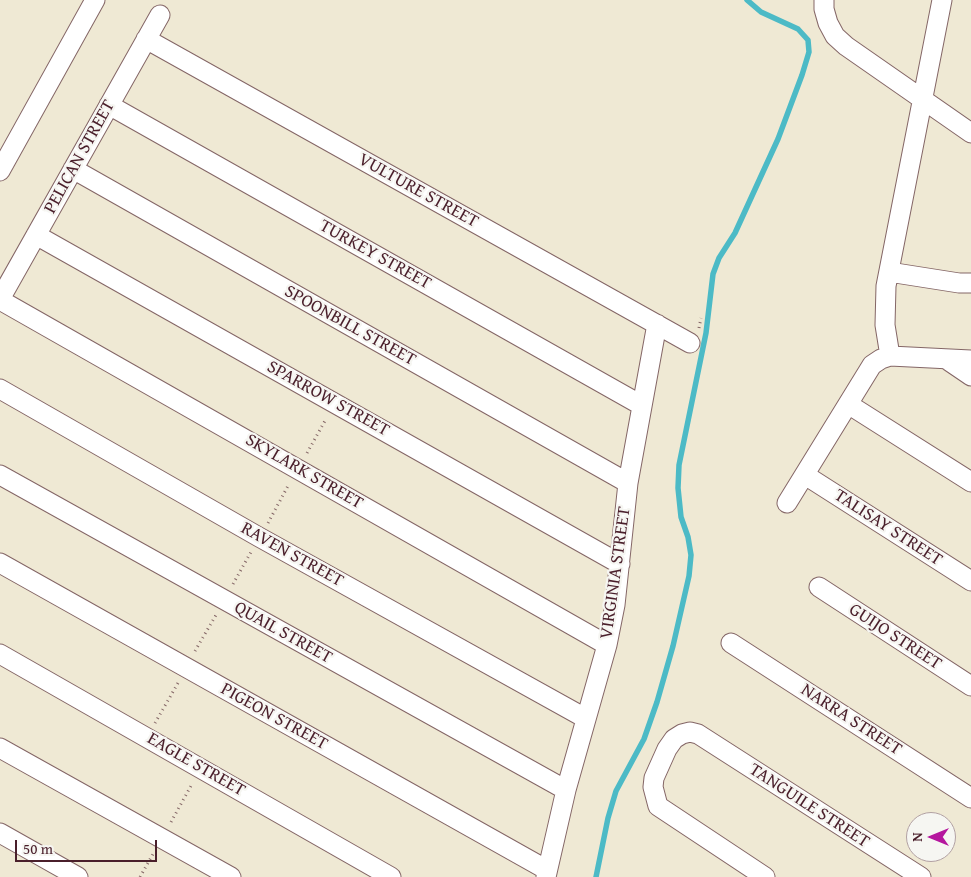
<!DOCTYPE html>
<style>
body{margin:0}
#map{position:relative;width:971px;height:877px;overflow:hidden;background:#efe9d4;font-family:"Gentium Book Plus",serif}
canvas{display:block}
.north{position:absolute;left:906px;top:812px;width:50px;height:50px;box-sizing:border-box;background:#f6f6f2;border:1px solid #b1a0a2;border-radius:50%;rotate:270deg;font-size:14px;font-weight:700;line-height:20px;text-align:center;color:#4a1f2b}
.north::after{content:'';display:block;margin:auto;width:18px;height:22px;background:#b5179e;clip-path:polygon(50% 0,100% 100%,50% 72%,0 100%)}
.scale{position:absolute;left:15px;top:840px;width:142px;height:22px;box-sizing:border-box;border:2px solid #4a1f2b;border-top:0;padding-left:6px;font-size:15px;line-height:18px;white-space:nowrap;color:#4a1f2b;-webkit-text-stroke:4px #f6f6f2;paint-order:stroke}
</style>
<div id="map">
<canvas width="971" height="877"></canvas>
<div class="north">N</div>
<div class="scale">50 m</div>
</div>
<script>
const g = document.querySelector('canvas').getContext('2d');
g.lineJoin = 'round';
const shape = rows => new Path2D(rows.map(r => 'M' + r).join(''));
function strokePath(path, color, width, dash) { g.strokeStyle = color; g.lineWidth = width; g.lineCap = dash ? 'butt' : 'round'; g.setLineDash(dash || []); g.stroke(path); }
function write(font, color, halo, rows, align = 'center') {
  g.font = font + ' "Gentium Book Plus",serif'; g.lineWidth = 4.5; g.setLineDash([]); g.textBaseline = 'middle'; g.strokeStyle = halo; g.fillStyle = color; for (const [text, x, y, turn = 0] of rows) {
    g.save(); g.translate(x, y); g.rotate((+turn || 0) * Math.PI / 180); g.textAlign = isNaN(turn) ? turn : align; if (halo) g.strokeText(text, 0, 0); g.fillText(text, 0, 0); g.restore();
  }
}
const stream = shape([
 [596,877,608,818,616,791,644,739,657,702,673,646,689,576,691,555,688,537,681,517,678,488,679,465,706,333,713,274,719,258,735,233,778,139,802,75,809,52,808,40,798,29,761,12,747,0]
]);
const path = shape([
 [699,328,701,318],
 [307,453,326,419],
 [268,523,289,484],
 [233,584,251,552],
 [195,651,216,615],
 [155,723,178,683],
 [171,822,192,784],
 [140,877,153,854]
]);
const street = shape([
 [824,0,824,9,828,23,835,36,846,46,971,133],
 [146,39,690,343],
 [109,105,641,405],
 [73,169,628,483],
 [0,171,95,0],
 [36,235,620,564],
 [889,272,959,283,971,283],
 [0,299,160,15],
 [0,300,607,645],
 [890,356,885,325,886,286,942,0],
 [946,359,971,376],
 [0,389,259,537,585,718],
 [848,404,971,482],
 [0,475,566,790],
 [805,475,971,581],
 [787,503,872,365,881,359,890,356,971,360],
 [0,563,547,870],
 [819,587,971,686],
 [731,643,971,798],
 [0,654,391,877],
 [0,748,231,877],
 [0,833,78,877],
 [546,877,566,790,607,645,615,605,628,483,657,324],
 [765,877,658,806,653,787,654,778,667,749,674,739,682,734,690,732,698,734,921,877]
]);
const streetNames = [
 ["PELICAN STREET",80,157,-61],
 ["VULTURE STREET",418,191,29],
 ["TURKEY STREET",375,255,29],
 ["SPOONBILL STREET",350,326,29],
 ["SPARROW STREET",328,399,29],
 ["SKYLARK STREET",304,472,30],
 ["TALISAY STREET",888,528,33],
 ["RAVEN STREET",292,555,29],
 ["VIRGINIA STREET",616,573,-82],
 ["QUAIL STREET",283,633,29],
 ["GUIJO STREET",895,637,33],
 ["PIGEON STREET",274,717,29],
 ["NARRA STREET",851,720,33],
 ["EAGLE STREET",196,765,30],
 ["TANGUILE STREET",809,806,33]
];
strokePath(stream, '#4cbac6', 5.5);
strokePath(street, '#846666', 21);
strokePath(path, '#846666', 3, [1, 4]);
strokePath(street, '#fff', 19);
write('18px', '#4a1f2b', '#f6f6f2', streetNames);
</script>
